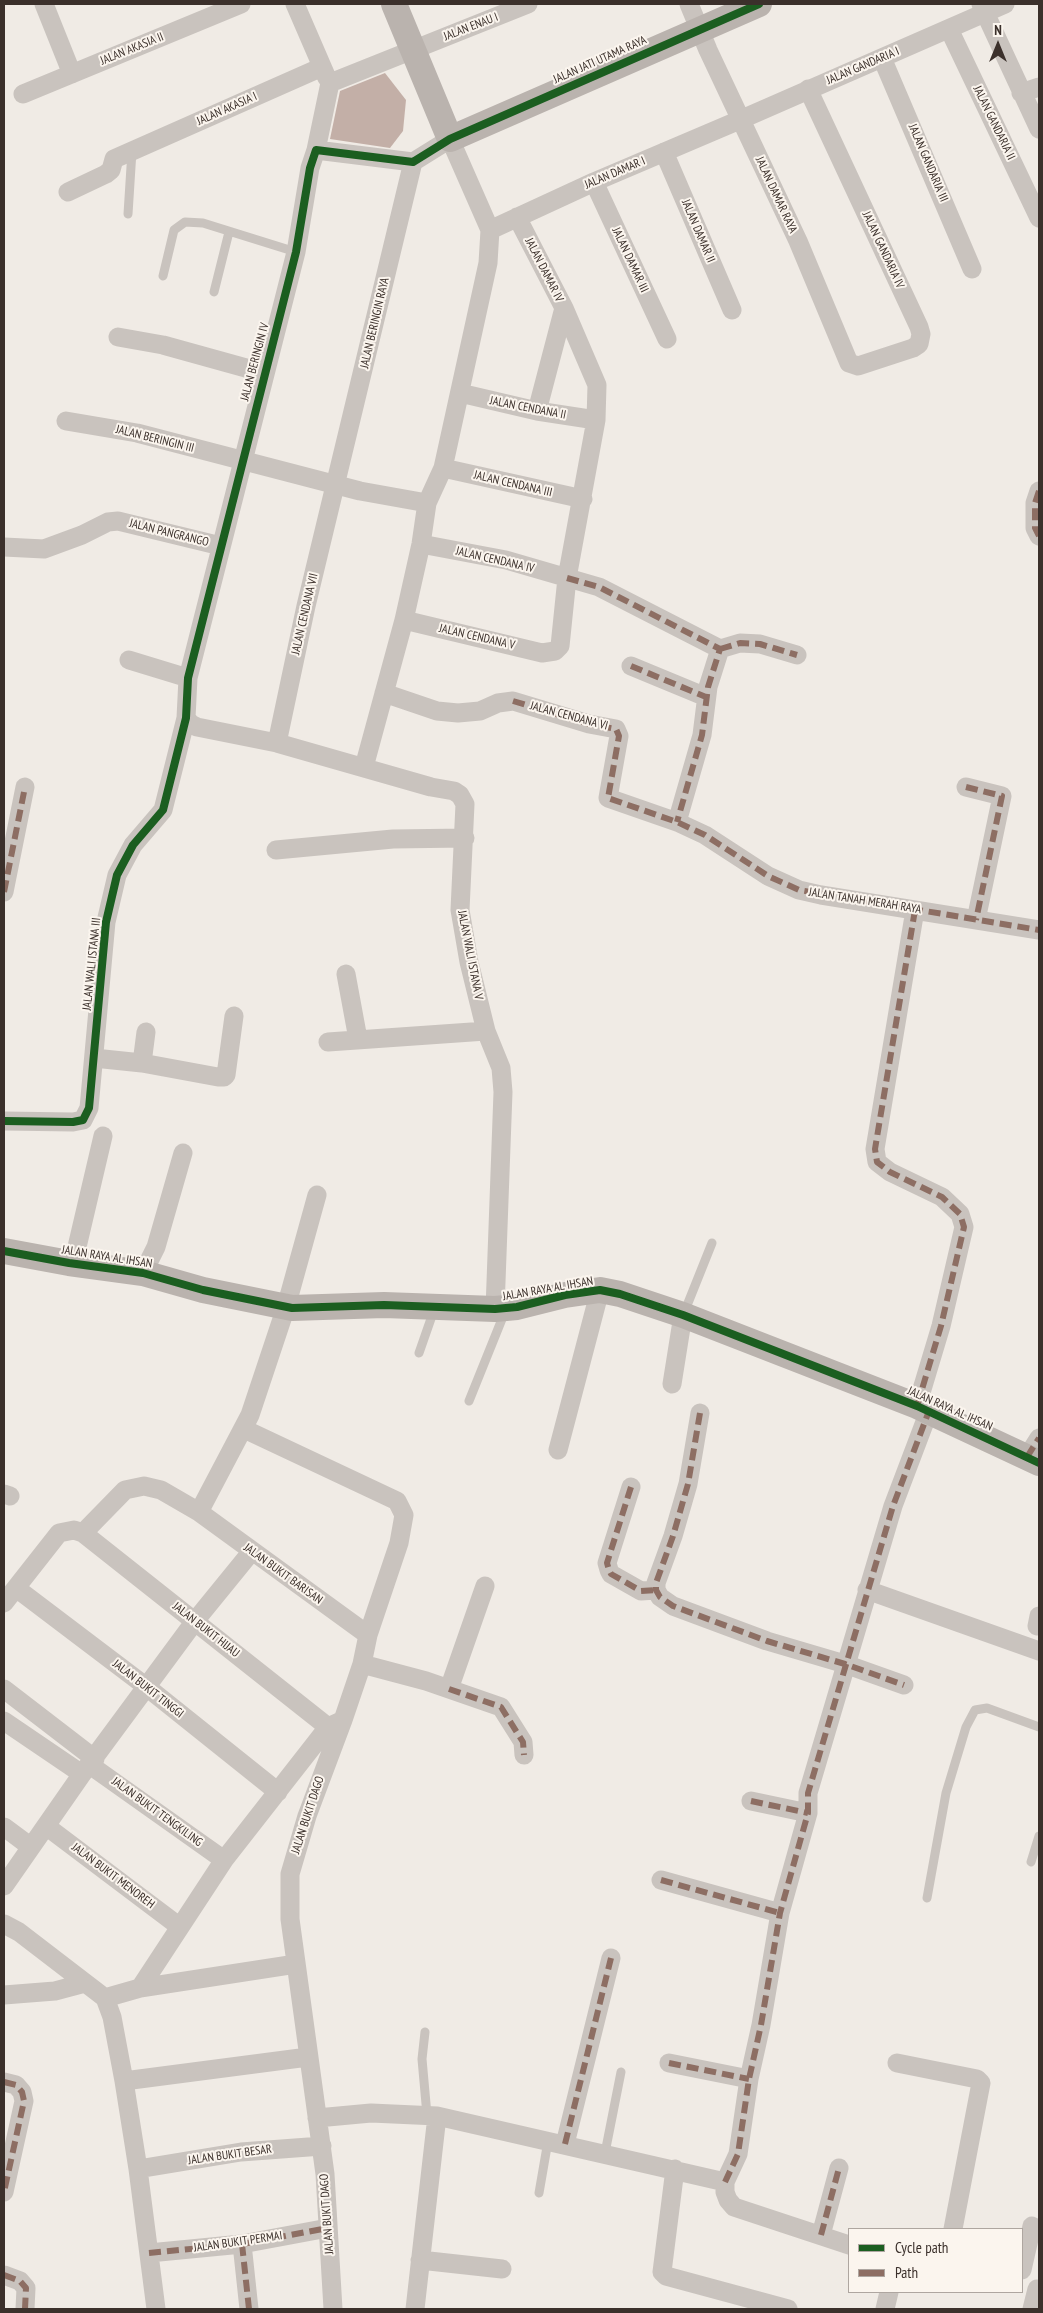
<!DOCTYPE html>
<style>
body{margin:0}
#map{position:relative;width:1043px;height:2313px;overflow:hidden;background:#f0ebe5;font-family:"PT Sans Narrow",sans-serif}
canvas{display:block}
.frame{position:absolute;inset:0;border:5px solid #3b302b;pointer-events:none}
.legend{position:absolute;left:848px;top:2228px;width:175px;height:65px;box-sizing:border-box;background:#fbf5ee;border:1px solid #aea6a0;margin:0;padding:6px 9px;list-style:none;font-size:15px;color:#3b302b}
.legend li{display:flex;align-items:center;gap:10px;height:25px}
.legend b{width:25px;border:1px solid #aea6a0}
.north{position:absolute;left:973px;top:20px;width:50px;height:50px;-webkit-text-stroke:4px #fbf5ee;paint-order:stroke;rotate:0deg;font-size:14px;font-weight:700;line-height:20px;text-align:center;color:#3b302b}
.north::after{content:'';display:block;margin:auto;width:18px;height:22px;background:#3b302b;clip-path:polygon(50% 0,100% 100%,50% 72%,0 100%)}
</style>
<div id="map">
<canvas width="1043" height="2313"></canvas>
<div class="frame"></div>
<ul class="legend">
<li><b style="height:6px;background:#1b5e20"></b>Cycle path</li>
<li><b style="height:6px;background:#8d6e63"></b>Path</li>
</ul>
<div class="north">N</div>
</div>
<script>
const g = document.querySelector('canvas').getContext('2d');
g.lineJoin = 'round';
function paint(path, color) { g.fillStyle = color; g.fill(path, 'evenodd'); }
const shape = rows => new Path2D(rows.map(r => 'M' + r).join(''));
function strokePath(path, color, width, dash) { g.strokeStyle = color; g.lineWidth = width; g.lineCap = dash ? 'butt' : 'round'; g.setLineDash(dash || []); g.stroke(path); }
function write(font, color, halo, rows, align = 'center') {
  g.font = font + ' "PT Sans Narrow",sans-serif'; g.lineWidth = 4; g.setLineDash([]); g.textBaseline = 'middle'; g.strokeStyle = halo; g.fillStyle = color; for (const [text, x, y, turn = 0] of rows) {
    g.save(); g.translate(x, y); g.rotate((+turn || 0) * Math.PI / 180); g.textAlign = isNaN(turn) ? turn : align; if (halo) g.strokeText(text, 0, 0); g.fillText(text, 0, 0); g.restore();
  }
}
const building = shape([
 [385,73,406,100,403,131,390,148,330,139,340,91]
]);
const lane = shape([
 [128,214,132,151],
 [163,276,174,230,185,222,203,223,296,252],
 [214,292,229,232],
 [684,1313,712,1243],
 [419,1353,434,1310],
 [469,1401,502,1319],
 [1031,1862,1039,1836],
 [927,1898,946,1793,966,1727,975,1710,987,1708,1039,1727],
 [425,2032,422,2059,427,2115],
 [605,2153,621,2072],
 [539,2193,548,2141]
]);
const street = shape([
 [44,4,72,74],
 [295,4,327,78],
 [689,4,708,50,798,241,849,363,858,366,913,348,919,344,921,334,919,327,808,89],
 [981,4,1039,129],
 [949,29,1039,218],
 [882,58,972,269],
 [330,83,528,4],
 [1021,93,1039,87],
 [23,94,241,4],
 [316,150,330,83],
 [664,152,732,310],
 [594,182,667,339],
 [68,192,106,174,111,170,114,159,322,67],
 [517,217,564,308,537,411],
 [490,230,594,182,742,119,1005,4],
 [118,337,163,345,264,373],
 [460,393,537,411,596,420],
 [66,421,137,433,360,491,427,503],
 [443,468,583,499],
 [1039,491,1035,503,1035,528,1039,536],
 [421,544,506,560,599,587,720,649,708,687,702,735,677,822],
 [4,547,44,549,82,535,108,522,118,521,221,546],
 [404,620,542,653,555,651,560,646,567,578,596,420,597,385,564,308],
 [720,649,740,643,760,644,797,655],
 [129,660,188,678],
 [631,666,706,697],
 [384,693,437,711,458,713,480,711,498,703,513,701,589,724,616,729,619,736,608,798,677,822,705,835,768,876,799,890,821,895,1039,930],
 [186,718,191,724,197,727,277,743,431,787,454,791,460,795,465,804,460,910,469,962,486,1031,501,1068,503,1092,495,1309],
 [277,743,306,606,413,162],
 [966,787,1002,796,976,920],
 [276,850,393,839,465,838],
 [4,892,25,787],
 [915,910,875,1149,877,1162,890,1172,942,1197,960,1214,964,1227,941,1326,917,1406],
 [346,974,358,1039],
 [328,1042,486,1031],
 [94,1058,142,1063,218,1077,224,1077,226,1075,234,1016],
 [142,1063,146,1032],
 [4,1121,73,1122,83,1120,89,1108,106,922,117,875,133,845,163,810,186,718,188,678,296,252,310,168,316,150,413,162,450,139,490,230,488,263,443,468,427,503,421,544,404,620,364,767],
 [73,1264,103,1136],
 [143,1273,156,1247,183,1153],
 [672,1384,683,1315],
 [700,1413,688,1484,673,1536,656,1583,656,1590,660,1597,673,1606,767,1641,845,1664,904,1685],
 [244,1429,397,1501,404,1515,399,1543,368,1635,362,1664,343,1720,307,1816,290,1874,290,1919,325,2174,333,2309],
 [558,1450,600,1290],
 [1027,1457,1039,1438],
 [631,1487,607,1563,609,1570,611,1574,641,1591,656,1590],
 [4,1494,10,1496],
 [199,1512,250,1415,286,1307,317,1195],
 [83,1533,328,1727],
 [16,1588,148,1688,278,1792],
 [867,1590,1039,1651],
 [4,1603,59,1533,74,1530,83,1533,125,1490,144,1486,161,1490,199,1512,368,1635],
 [1037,1626,1039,1616],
 [362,1664,426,1681,501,1707,523,1742,524,1755],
 [4,1689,95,1759],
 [449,1689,485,1586],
 [4,1721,82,1774],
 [90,1765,224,1860],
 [751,1801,808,1813],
 [46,1826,180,1927],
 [4,1827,31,1847],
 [661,1880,780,1913],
 [4,1886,82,1774,195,1621,252,1551],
 [4,1924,19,1932,105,1998],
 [140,1988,224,1860,328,1727,343,1720],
 [4,1995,55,1991,85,1983],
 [105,1998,112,2017,124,2081,138,2169,156,2309],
 [105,1998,140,1988,296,1964],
 [669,2063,749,2079],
 [897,2063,977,2079,981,2083,953,2229],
 [124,2081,308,2057],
 [4,2082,16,2085,22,2092,24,2101,4,2192],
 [317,2118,371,2113,437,2116,725,2182],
 [565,2144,611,1958],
 [138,2169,241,2152,322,2146],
 [675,2169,662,2272,666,2276,788,2309],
 [821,2235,839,2168],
 [242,2244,249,2309],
 [849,2245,734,2207,728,2200,725,2192,725,2182,738,2154,749,2079,761,2025,780,1913,808,1813,808,1793,893,1506,929,1411],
 [149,2253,242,2244,328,2228],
 [420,2260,502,2269],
 [1022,2270,1032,2226],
 [4,2275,20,2281,26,2288,25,2309],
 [415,2309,437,2116],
 [885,2309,889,2292],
 [1032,2309,1037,2289]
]);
const secondary = shape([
 [394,4,450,139,759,4],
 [4,1251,69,1263,143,1273,203,1290,292,1308,384,1305,495,1309,517,1307,565,1295,600,1290,620,1294,683,1315,917,1406,1039,1463]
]);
const quiet = shape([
 [1039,491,1035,503,1035,528,1039,536],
 [567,578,599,587,720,649,708,687,702,735,677,822],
 [720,649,740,643,760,644,797,655],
 [631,666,706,697],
 [513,701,589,724,616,729,619,736,608,798,677,822,705,835,768,876,799,890,1039,930],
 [966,787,1002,796,976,920],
 [4,892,25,787],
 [915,910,875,1149,877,1162,890,1172,942,1197,960,1214,964,1227,941,1326,917,1406],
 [700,1413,688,1484,673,1536,656,1583,656,1590,660,1597,673,1606,767,1641,845,1664,904,1685],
 [1027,1457,1039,1438],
 [631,1487,607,1563,609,1570,611,1574,641,1591,656,1590],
 [449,1689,501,1707,523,1742,524,1755],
 [751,1801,808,1813],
 [661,1880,780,1913],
 [669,2063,749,2079],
 [4,2082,16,2085,22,2092,24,2101,4,2192],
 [565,2144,611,1958],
 [725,2182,738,2154,749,2079,761,2025,780,1913,808,1813,808,1793,893,1506,929,1411],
 [821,2235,839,2168],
 [242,2244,249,2309],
 [149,2253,242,2244,328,2228],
 [4,2275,20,2281,26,2288,25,2309]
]);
const cycleway = shape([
 [4,1121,73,1122,83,1120,89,1108,106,922,117,875,133,845,163,810,186,718,188,678,296,252,310,168,316,150,413,162,450,139,759,4],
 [4,1251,69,1263,143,1273,203,1290,292,1308,384,1305,495,1309,517,1307,565,1295,600,1290,620,1294,683,1315,917,1406,1039,1463]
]);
const streetNames = [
 ["JALAN ENAU I",471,27,-21],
 ["JALAN AKASIA II",132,49,-22],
 ["JALAN JATI UTAMA RAYA",600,60,-24],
 ["JALAN GANDARIA I",863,66,-23],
 ["JALAN AKASIA I",227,109,-24],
 ["JALAN GANDARIA II",994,123,64],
 ["JALAN GANDARIA III",928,163,67],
 ["JALAN DAMAR I",615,173,-23],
 ["JALAN DAMAR RAYA",776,195,65],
 ["JALAN DAMAR II",698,231,67],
 ["JALAN GANDARIA IV",883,250,65],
 ["JALAN DAMAR III",630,260,65],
 ["JALAN DAMAR IV",544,270,63],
 ["JALAN BERINGIN RAYA",375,323,-77],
 ["JALAN BERINGIN IV",255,362,-75],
 ["JALAN CENDANA II",528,408,11],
 ["JALAN BERINGIN III",155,439,14],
 ["JALAN CENDANA III",513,484,13],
 ["JALAN PANGRANGO",169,533,14],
 ["JALAN CENDANA IV",495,560,13],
 ["JALAN CENDANA VII",305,614,-77],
 ["JALAN CENDANA V",477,637,13],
 ["JALAN CENDANA VI",569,716,15],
 ["JALAN TANAH MERAH RAYA",865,901,9],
 ["JALAN WALI ISTANA V",470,955,79],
 ["JALAN WALI ISTANA III",92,964,-84],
 ["JALAN RAYA AL IHSAN",107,1257,9],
 ["JALAN RAYA AL IHSAN",548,1289,-10],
 ["JALAN RAYA AL IHSAN",950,1409,24],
 ["JALAN BUKIT BARISAN",283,1574,36],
 ["JALAN BUKIT HIJAU",206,1630,38],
 ["JALAN BUKIT TINGGI",148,1689,38],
 ["JALAN BUKIT TENGKILING",157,1812,36],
 ["JALAN BUKIT DAGO",308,1815,-72],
 ["JALAN BUKIT MENOREH",113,1876,37],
 ["JALAN BUKIT BESAR",230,2155,-8],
 ["JALAN BUKIT DAGO",327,2214,-94],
 ["JALAN BUKIT PERMAI",238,2242,-8]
];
paint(building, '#c3afa7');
strokePath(lane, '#c9c3be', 9);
strokePath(street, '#c9c3be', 19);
strokePath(secondary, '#bab3ae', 26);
strokePath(quiet, '#8d6e63', 6, [12, 6]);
strokePath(cycleway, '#1b5e20', 8);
write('12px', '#3b302b', '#fbf5ee', streetNames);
</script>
